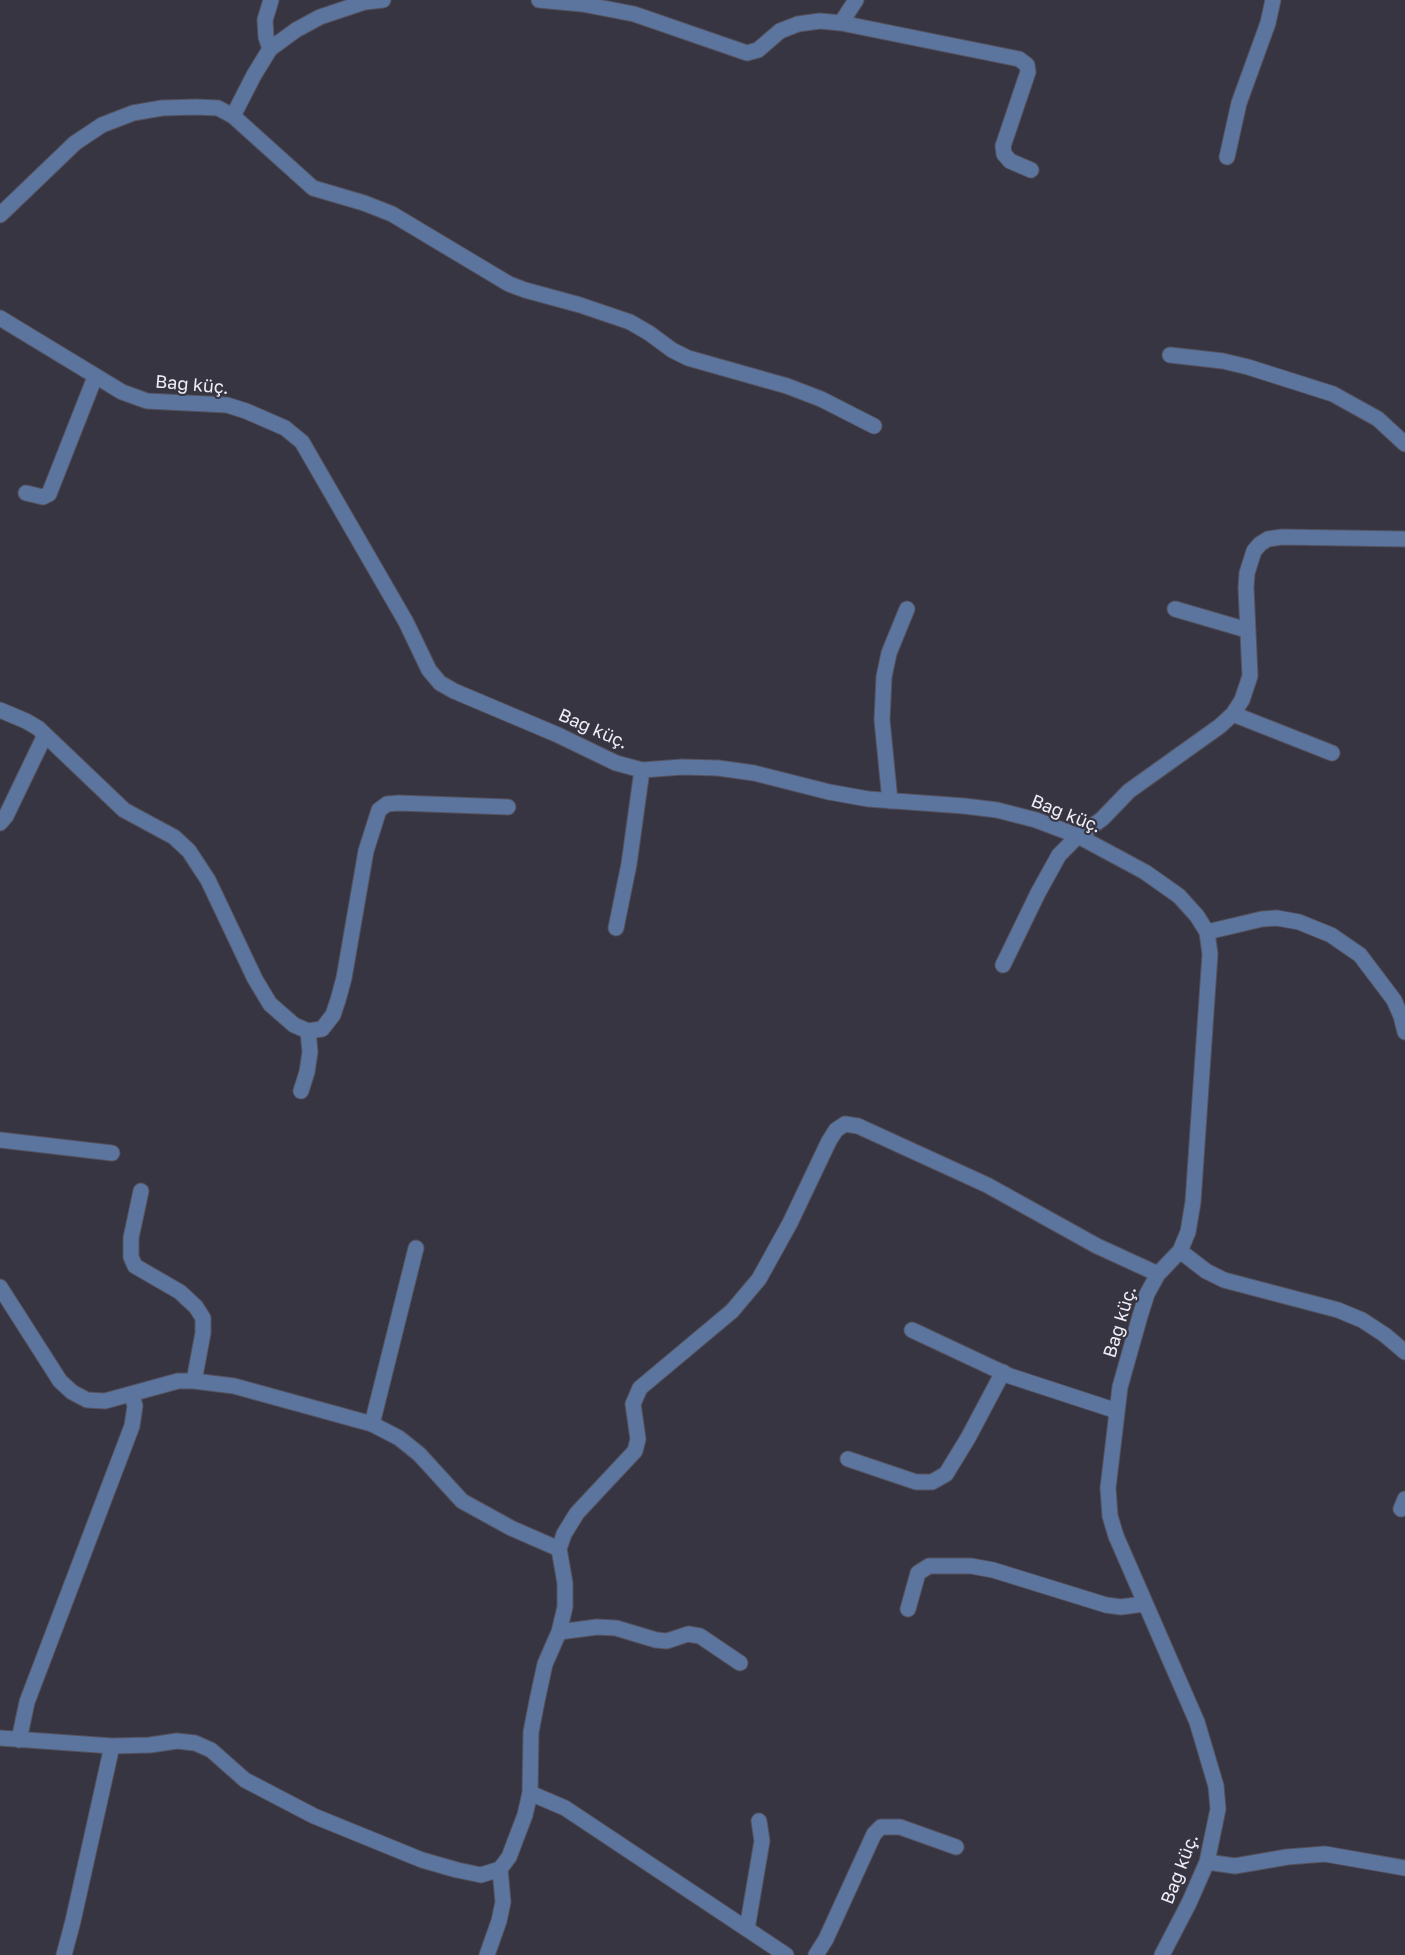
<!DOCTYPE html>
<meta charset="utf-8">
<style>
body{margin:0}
canvas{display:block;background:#383542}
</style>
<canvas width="1405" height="1955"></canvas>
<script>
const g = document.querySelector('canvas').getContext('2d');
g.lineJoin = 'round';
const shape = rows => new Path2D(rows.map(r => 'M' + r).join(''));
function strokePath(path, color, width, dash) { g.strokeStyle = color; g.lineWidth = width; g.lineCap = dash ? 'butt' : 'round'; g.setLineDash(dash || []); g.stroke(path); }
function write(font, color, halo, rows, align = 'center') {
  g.font = font + ' "Golos Text",sans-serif'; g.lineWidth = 4.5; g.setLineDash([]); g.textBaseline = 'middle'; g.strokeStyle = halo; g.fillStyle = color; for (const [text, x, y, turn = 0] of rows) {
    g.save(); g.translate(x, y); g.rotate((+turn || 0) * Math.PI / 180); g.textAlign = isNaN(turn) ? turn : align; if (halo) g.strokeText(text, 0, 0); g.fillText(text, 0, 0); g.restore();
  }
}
const minor = shape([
 [539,0,582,4,634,14,747,53,758,50,780,31,798,24,820,21,841,23,1019,59,1027,65,1028,72,1003,146,1004,154,1010,161,1031,170],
 [841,23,856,0],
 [270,49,266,37,265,20,271,0],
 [233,116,254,75,270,49,296,30,320,17,365,2,383,0],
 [1227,157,1239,103,1268,23,1273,0],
 [0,215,75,143,102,125,133,113,162,108,196,107,218,108,233,116,313,188,364,203,392,214,509,284,525,290,580,305,630,322,649,333,672,350,688,358,787,386,821,399,874,426],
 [0,318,122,392,147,401,227,405,246,411,285,428,302,442,406,622,429,670,440,683,454,691,558,735,616,763,642,770,682,767,718,768,754,773,829,792,868,799,964,806,997,810,1036,820,1078,836,1145,872,1179,896,1197,916,1207,932,1210,954,1193,1202,1188,1232,1180,1251,1158,1274,1147,1294,1140,1316,1120,1387,1108,1488,1110,1516,1116,1536,1197,1722,1216,1786,1218,1809,1207,1862,1189,1903,1162,1955],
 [1170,355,1223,361,1248,367,1333,394,1378,419,1405,444],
 [26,493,43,497,49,494,95,377],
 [1175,609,1247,630],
 [0,710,26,721,38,728,124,810,174,837,189,851,208,880,255,979,270,1004,294,1025,308,1031,322,1029,333,1015,338,1000,344,978,366,851,379,810,387,804,399,803,508,807],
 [1233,714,1332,753],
 [890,801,882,720,884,677,889,653,907,609],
 [0,823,6,816,45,735],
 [616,928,629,864,642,770],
 [1207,932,1262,919,1277,918,1299,922,1331,935,1360,955,1394,1000,1401,1016,1405,1032],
 [1003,965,1038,893,1059,855,1078,836,1102,819,1129,791,1220,726,1233,714,1242,700,1250,676,1246,588,1247,573,1254,551,1260,544,1268,539,1282,537,1405,539],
 [301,1091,307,1072,310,1052,308,1031],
 [0,1140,112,1153],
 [141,1191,131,1238,131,1257,135,1266,180,1292,196,1307,203,1318,203,1333,194,1381],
 [1180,1251,1206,1271,1224,1280,1338,1310,1362,1320,1385,1335,1405,1352],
 [0,1287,60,1381,72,1392,87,1400,105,1401,178,1381,194,1381,234,1386,372,1424,399,1438,419,1454,462,1501,511,1528,559,1549],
 [912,1330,1010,1376,1117,1411],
 [372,1424,416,1248],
 [848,1459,916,1482,932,1482,946,1474,968,1438,1003,1372],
 [1401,1509,1405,1499],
 [908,1609,918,1573,929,1566,971,1566,993,1570,1106,1605,1121,1607,1144,1604],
 [559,1632,597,1627,616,1628,656,1640,667,1641,688,1634,700,1636,740,1663],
 [0,1738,112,1746,150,1745,177,1741,195,1743,211,1750,245,1780,314,1816,422,1860,457,1870,481,1875,500,1869,509,1857,525,1815,530,1793,531,1732,537,1701,545,1664,559,1632,565,1607,565,1583,559,1549,564,1534,577,1513,635,1451,638,1439,633,1404,640,1388,732,1311,759,1279,790,1223,829,1141,836,1130,845,1124,858,1126,987,1185,1097,1246,1158,1274],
 [19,1740,27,1702,132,1426,135,1406,132,1395],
 [530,1793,565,1808,786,1955],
 [1207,1862,1235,1866,1287,1857,1325,1854,1405,1868],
 [747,1929,762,1841,759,1821],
 [64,1955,73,1921,112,1746],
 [487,1955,499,1921,503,1902,500,1869],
 [816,1955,826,1939,874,1834,881,1827,900,1827,956,1847]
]);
const streetNames = [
 ["Bağ küç.",192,385,5],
 ["Bağ küç.",593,729,24],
 ["Bağ küç.",1066,814,22],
 ["Bağ küç.",1120,1322,-73],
 ["Bağ küç.",1180,1869,-69]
];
strokePath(minor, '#55525f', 17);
strokePath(minor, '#5b759f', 15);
write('18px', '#efedf6', '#383542', streetNames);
</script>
